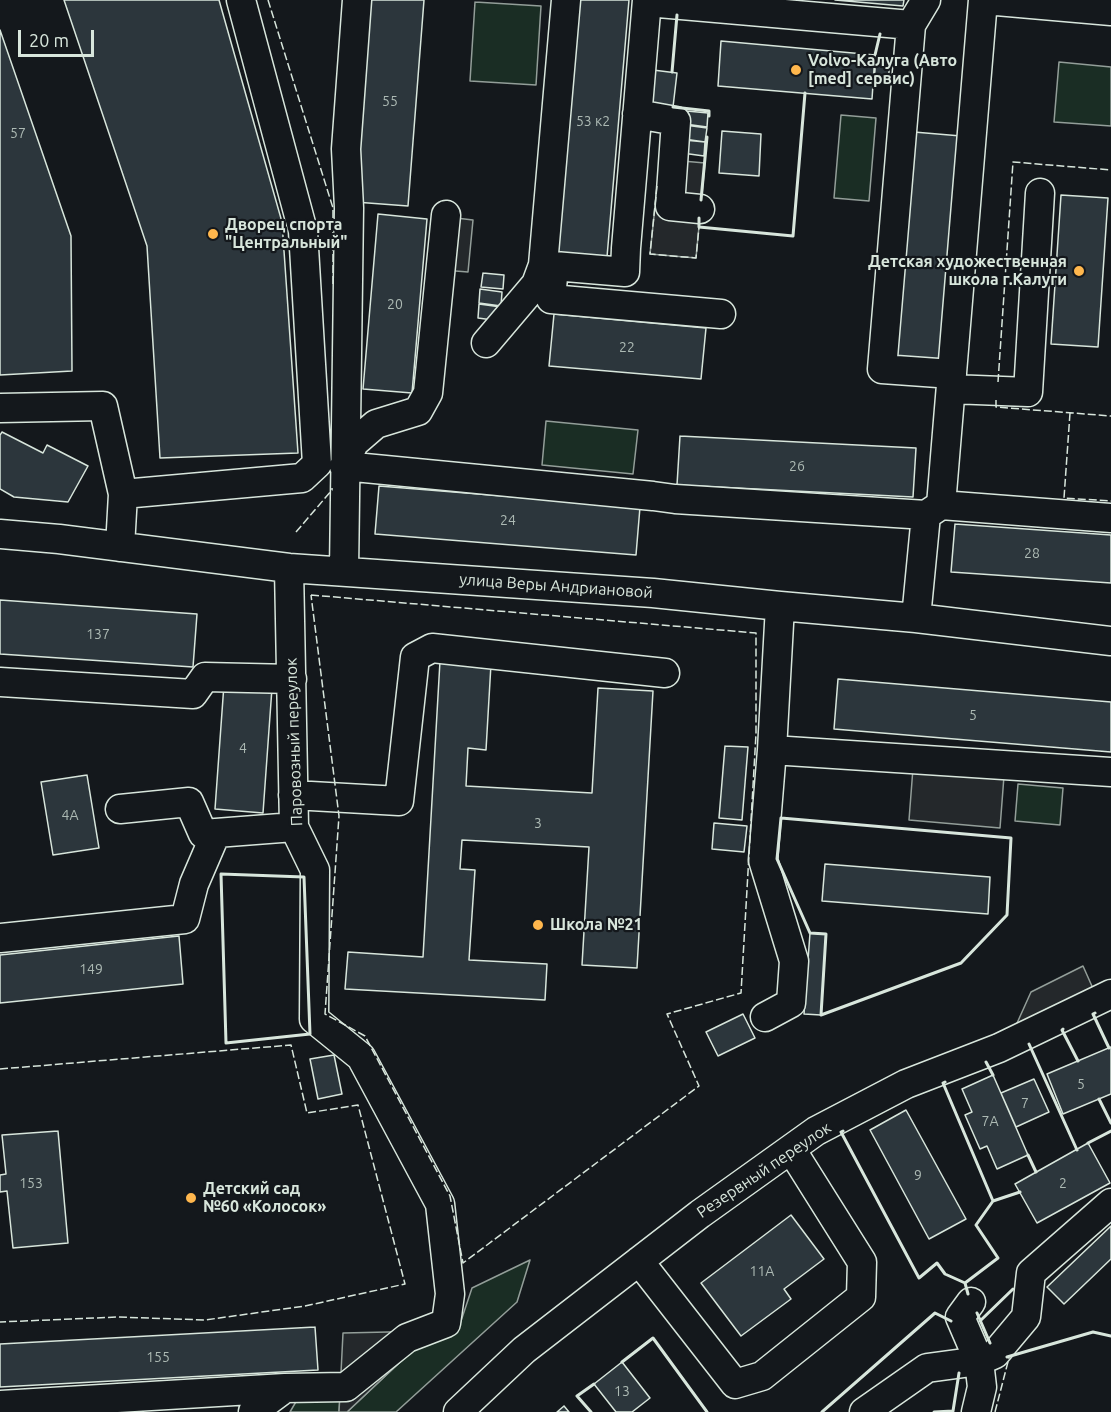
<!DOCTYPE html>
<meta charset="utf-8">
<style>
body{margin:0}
#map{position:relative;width:1111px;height:1412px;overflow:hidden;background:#14181c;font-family:Ubuntu,sans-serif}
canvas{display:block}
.scale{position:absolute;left:18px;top:30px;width:76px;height:27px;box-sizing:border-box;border:3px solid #d8e6dc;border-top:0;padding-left:8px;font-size:18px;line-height:21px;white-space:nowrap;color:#d8e6dc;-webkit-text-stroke:4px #14181c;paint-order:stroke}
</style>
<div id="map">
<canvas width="1111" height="1412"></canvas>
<div class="scale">20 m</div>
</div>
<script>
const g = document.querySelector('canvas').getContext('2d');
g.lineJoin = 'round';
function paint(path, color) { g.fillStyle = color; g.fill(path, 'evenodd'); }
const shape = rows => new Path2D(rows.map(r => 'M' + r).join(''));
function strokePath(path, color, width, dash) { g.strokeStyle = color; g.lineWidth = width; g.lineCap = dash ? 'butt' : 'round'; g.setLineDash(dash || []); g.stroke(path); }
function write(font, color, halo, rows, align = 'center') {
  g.font = font + ' Ubuntu,sans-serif'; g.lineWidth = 4.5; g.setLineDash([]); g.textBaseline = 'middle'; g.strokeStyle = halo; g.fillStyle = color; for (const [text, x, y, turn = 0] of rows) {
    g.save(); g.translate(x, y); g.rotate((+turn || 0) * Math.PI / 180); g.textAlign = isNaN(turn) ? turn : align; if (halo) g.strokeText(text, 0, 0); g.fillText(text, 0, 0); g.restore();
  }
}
const green = shape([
 [475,2,541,6,536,85,470,81,475,2],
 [1059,62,1111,67,1111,126,1054,122,1059,62],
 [841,115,876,118,869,201,834,198,841,115],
 [546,421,638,430,633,474,542,465,546,421],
 [1018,784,1063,788,1060,825,1015,821,1018,784],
 [530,1260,517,1302,396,1412,347,1412,433,1331,459,1327,472,1288,530,1260],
 [340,1399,339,1412,290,1412,297,1400,340,1399]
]);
const parking = shape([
 [660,159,705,163,696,258,650,254,660,159],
 [448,217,473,220,468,272,443,270,448,217],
 [913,768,1004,776,1000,828,909,820,913,768],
 [1083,966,1095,993,1013,1032,1031,992,1083,966],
 [433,1331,347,1412,339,1412,343,1333,433,1331]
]);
const building = shape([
 [64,0,219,0,282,222,298,453,160,458,147,246,64,0],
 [371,0,424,0,408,206,355,202,371,0],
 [578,0,629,0,607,257,557,253,578,0],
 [835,0,904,0,903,6,835,0],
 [0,30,71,236,72,371,0,375,0,30],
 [721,41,875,55,872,99,718,86,721,41],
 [876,59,890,61,888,82,874,81,876,59],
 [653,70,677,73,673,107,649,104,653,70],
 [687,111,708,113,707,127,685,124,687,111],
 [685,125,707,128,705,142,684,139,685,125],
 [722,131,761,134,759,176,719,173,722,131],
 [914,132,961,136,940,364,893,360,914,132],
 [684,140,705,142,704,156,682,153,684,140],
 [1061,195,1108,198,1098,347,1051,344,1061,195],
 [378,214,427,219,412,393,363,389,378,214],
 [483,273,504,275,503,289,481,287,483,273],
 [480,289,502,292,501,306,479,303,480,289],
 [479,304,501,307,500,321,478,318,479,304],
 [554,314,706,328,701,379,549,366,554,314],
 [2,432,43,453,47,445,88,466,68,502,14,497,0,489,0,435,2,432],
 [680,436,916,448,913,497,677,485,680,436],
 [379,486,640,507,636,555,375,534,379,486],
 [955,524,1111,535,1111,583,951,572,955,524],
 [0,600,197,614,193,667,0,654,0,600],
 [440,661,491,664,486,750,468,748,466,786,592,793,598,688,653,691,637,968,582,965,589,847,462,840,460,869,475,870,469,960,547,964,545,1000,345,989,348,952,423,957,440,661],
 [838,679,1111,702,1111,752,834,729,838,679],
 [224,684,272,688,263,813,215,809,224,684],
 [725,746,748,747,742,820,719,818,725,746],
 [87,775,99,848,53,855,41,782,87,775],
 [714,823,747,826,744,852,712,849,714,823],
 [825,864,990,877,988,914,822,901,825,864],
 [810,933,826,934,821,1015,804,1014,810,933],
 [179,936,183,984,0,1003,0,955,179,936],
 [743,1014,755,1038,718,1056,706,1032,743,1014],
 [1111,1047,1111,1094,1063,1114,1047,1074,1111,1047],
 [334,1055,342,1094,318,1099,310,1059,334,1055],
 [993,1075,1028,1155,997,1169,987,1146,980,1149,965,1115,972,1112,962,1089,993,1075],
 [1034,1079,1049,1112,1016,1127,1001,1093,1034,1079],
 [906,1110,966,1219,929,1239,870,1130,906,1110],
 [58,1131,68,1243,13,1248,7,1191,0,1192,0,1175,6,1174,2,1135,58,1131],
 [1088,1143,1110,1183,1037,1223,1015,1184,1088,1143],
 [791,1215,824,1259,784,1289,791,1299,741,1336,701,1283,791,1215],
 [1111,1226,1111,1259,1064,1304,1047,1287,1111,1226],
 [315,1327,318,1370,0,1387,0,1344,315,1327],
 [622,1362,650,1398,632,1412,616,1412,594,1384,622,1362],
 [564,1406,569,1412,557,1412,564,1406]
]);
const minor = shape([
 [647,0,626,248,625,272,554,266,551,299,721,314],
 [985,0,1111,11],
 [647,2,911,25,926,0],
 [911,25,882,369,952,374],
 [637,114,676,121,670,206,700,209],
 [446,215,428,393,418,411,376,424,354,443,344,466,653,496,675,499,926,515],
 [554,266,543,265,566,0],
 [486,343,536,284,543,265],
 [951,389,1028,392,1040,193],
 [0,408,103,406,123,494,120,547],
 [123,494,302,478,317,464,303,231,241,0],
 [941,505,1111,518],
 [0,534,59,539,289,568,653,593,780,606,916,618,1111,641],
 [344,571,349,208,346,149,357,0],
 [780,606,772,750,1111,772],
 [916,618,926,515,941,505,983,0],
 [0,682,193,694,205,677,292,679],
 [293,795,399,801,415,657,432,648,665,673],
 [120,809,189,802,203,834,294,827],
 [0,938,185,919,194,884,216,833],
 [765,1017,791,1003,794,961,763,860,772,750],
 [639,1261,735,1384,762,1376,861,1297,862,1262,791,1149],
 [285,1388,346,1387,407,1338,446,1323,450,1294,440,1204,361,1057,314,1019,315,870,294,827,289,568],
 [0,1405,285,1388,253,1412],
 [458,1412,524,1350,700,1214,816,1131,906,1084,999,1048,1111,994],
 [864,1412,927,1368,979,1361,960,1317,971,1302],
 [976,1412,982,1387,979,1361,995,1354,1026,1317,1031,1273,1111,1203]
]);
const fence = shape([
 [268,0,333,208,333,284],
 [657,186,650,254,696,258,699,227],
 [998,382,1013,162,1111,170],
 [996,400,996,407,1111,416],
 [1070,413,1064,498,1111,501],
 [296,532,332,490,332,488],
 [311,595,756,633,756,734,741,993,667,1014,699,1086,463,1263,450,1196,365,1036,325,1014,339,816,311,595],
 [0,1069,291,1045,307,1113,358,1105,405,1284,305,1306,205,1320,118,1317,0,1322],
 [953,1412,953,1411],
 [995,1412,1009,1358]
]);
const wall = shape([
 [875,55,880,34],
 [672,72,677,15],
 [673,107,709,111,709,116],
 [701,200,707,137],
 [699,218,699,227,793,236,805,93],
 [781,818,1011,838,1007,915,961,963,821,1015,826,934,810,933,777,859,781,818],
 [221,874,304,877,310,1034,226,1043,221,874],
 [1095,1013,1093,1014,1109,1048],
 [1063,1029,1062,1030,1078,1061],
 [1029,1044,1077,1150],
 [986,1062,993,1075],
 [945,1082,943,1083,993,1201],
 [1099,1099,1111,1123],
 [843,1131,841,1132,919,1278,937,1263,945,1274,965,1283],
 [1088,1143,1111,1131],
 [1028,1155,1036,1172],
 [968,1294,965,1283,998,1258,976,1225,993,1201,1020,1192],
 [977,1313,990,1343],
 [980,1321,1013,1289],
 [1007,1357,1093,1332,1111,1336],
 [622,1362,653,1338,707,1412],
 [591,1412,577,1396,594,1384],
 [822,1412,935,1313,951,1321],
 [934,1412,953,1411,959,1373]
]);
const markers = [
 [796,70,6,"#ffb74d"],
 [213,234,6,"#ffb74d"],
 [1079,271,6,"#ffb74d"],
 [538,925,6,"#ffb74d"],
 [191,1198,6,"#ffb74d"]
];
const numberNames = [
 ["55",390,101],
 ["53 к2",593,121],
 ["57",18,133],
 ["20",395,304],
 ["22",627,347],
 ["26",797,466],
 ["24",508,520],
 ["28",1032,553],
 ["137",98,634],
 ["5",973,715],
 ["4",243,748],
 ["4А",70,815],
 ["3",538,823],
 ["149",91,969],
 ["5",1081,1084],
 ["7",1025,1103],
 ["7А",990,1121],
 ["9",918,1175],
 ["153",31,1183],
 ["2",1063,1183],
 ["11А",762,1271],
 ["155",158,1357],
 ["13",622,1391]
];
const poiNames = [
 ["Volvo-Калуга (Авто",808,61],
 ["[med] сервис)",808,79],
 ["Дворец спорта",225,225],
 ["\"Центральный\"",225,243],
 ["Детская художественная",1067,262,"right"],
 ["школа г.Калуги",1067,280,"right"],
 ["Школа №21",550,925],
 ["Детский сад",203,1189],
 ["№60 «Колосок»",203,1207]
];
const streetNames = [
 ["улица Веры Андриановой",556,586,4],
 ["Паровозный переулок",294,742,-92],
 ["Резервный переулок",764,1170,-34]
];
paint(green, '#1a2d24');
strokePath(green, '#939e99', 1.5);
paint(parking, '#24282b');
strokePath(parking, '#939e99', 1.5);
paint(building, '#2c363c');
strokePath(building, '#d8e6dc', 1.5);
strokePath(minor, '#d8e6dc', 31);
strokePath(minor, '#14181c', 28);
strokePath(fence, '#d8e6dc', 1.5, [8, 3]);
strokePath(wall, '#d8e6dc', 3);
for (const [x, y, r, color] of markers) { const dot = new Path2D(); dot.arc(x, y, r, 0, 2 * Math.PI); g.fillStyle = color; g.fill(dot); strokePath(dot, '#14181c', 2); }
write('14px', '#adbab4', null, numberNames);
write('bold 16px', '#d8e6dc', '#14181c', poiNames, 'left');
write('16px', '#d8e6dc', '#14181c', streetNames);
</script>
